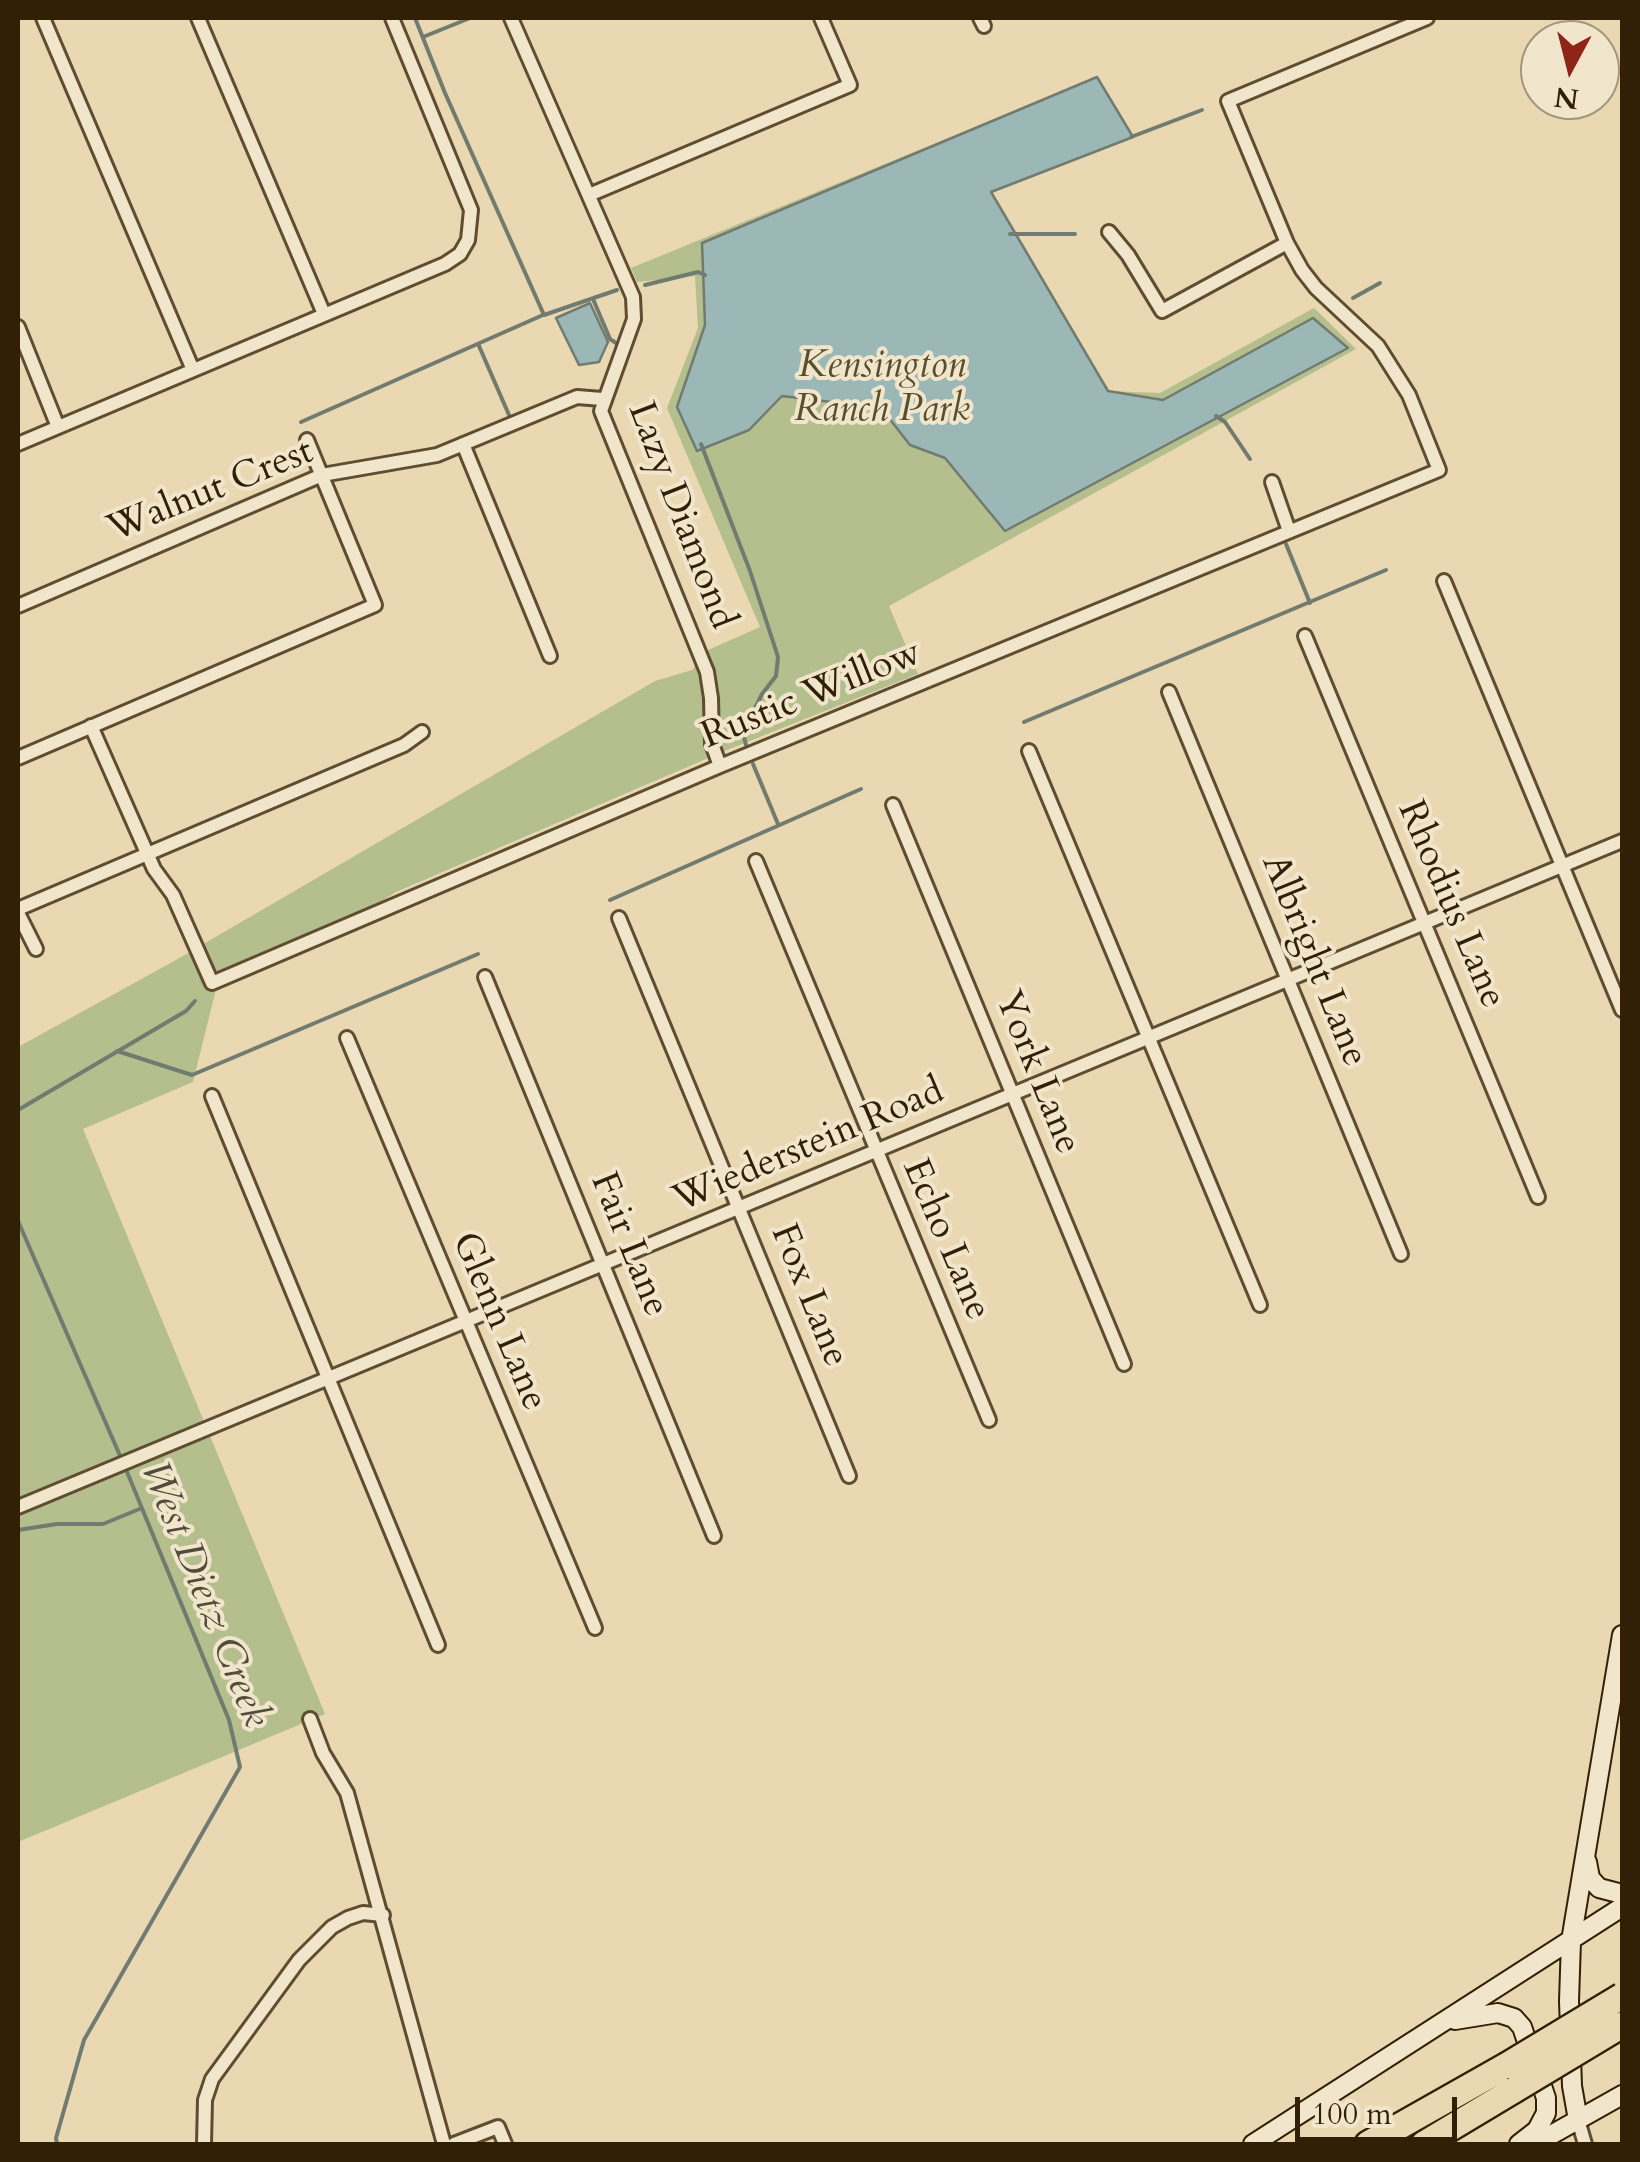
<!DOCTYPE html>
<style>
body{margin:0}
#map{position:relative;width:1640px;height:2162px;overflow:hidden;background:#e9d8b1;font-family:Cardo,serif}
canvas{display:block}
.frame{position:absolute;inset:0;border:20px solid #311f06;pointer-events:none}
.north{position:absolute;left:1520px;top:20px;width:100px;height:100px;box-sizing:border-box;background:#f1e6cc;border:2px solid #a4967d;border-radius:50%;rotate:187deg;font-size:28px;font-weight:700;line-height:40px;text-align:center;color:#311f06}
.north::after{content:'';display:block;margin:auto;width:35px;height:45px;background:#8f2418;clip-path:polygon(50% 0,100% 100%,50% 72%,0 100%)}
.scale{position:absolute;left:1295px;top:2097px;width:162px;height:45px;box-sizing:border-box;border:5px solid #311f06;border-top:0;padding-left:12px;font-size:30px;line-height:35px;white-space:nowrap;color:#311f06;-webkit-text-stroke:8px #f1e6cc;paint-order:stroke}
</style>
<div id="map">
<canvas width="1640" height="2162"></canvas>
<div class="frame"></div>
<div class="north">N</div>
<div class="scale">100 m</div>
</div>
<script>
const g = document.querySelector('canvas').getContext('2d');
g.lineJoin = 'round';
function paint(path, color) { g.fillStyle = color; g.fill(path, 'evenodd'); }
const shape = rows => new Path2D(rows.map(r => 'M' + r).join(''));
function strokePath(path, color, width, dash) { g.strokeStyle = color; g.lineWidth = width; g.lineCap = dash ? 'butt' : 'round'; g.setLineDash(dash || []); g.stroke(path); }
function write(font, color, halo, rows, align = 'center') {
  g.font = font + ' Cardo,serif'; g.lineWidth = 8; g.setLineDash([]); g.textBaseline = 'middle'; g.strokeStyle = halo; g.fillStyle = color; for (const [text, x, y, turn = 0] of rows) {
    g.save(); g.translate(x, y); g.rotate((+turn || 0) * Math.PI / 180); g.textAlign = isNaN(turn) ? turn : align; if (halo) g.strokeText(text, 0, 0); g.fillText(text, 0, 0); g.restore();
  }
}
const green = shape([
 [1097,77,1133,137,991,192,1108,391,1160,393,1314,308,1356,349,889,606,918,674,727,750,396,892,364,912,220,973,193,1082,83,1129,325,1714,18,1842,18,1047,176,960,655,681,692,670,708,650,760,627,667,408,698,328,695,276,637,282,631,268]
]);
const water = shape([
 [1097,77,1133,137,991,192,1108,391,1163,400,1313,318,1348,348,1005,531,945,458,910,445,881,408,782,396,749,430,697,451,677,407,705,325,702,243,1097,77],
 [590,303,608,342,599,362,579,365,556,318,590,303]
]);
const stream = shape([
 [415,18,445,93,544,315,617,290],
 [423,37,470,18],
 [1131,137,1202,110],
 [1010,234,1075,234],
 [645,285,698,272,705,275],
 [1353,298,1380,283],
 [593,299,610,339,616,343],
 [479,346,509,415],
 [1216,416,1225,422,1250,459],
 [301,422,543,315],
 [701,444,750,571,778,657,776,676,762,694,743,733,746,745],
 [1286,544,1310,603],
 [1024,722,1386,570],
 [753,764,778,824],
 [610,900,861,789],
 [117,1051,192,1075,478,954],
 [18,1110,186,1011,195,1001],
 [18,1221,121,1458],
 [18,1530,57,1524,103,1524,142,1508],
 [57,2144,56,2138,84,2040,240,1767,229,1720,125,1467]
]);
const minor = shape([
 [43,18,193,370],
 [198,18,324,314],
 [511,18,633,297,634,319,601,411,707,672,711,698,712,744,720,766],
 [980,18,984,26],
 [589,195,850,85,821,18],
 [1109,232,1128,255,1162,311,1287,243],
 [18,327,58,427],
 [18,444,445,264,460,254,468,240,471,210,392,18],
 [463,444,550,656],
 [1272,482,1289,531],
 [1444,581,1622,1010],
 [18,606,322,475,437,455,577,397,602,399],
 [1305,636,1538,1197],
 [1169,692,1401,1254],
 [91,726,154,869,173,895,212,983,720,766,1439,470,1409,395,1378,346,1316,288,1302,270,1287,243,1228,101,1427,18],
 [1029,751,1260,1305],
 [18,758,375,605,307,440],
 [893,805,1124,1364],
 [756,861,989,1420],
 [18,909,404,745,422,732],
 [18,913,36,949],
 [619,918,849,1476],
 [485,977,714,1536],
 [347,1038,595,1628],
 [212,1096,438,1645],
 [18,1507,1622,841],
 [310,1719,323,1753,347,1793,444,2144],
 [1578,2120,1585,2144],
 [204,2144,205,2100,212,2079,299,1960,332,1927,348,1918,363,1913,383,1915],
 [454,2144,498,2127,505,2144]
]);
const secondary = shape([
 [1587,1862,1590,1878,1599,1888,1622,1894],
 [1455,2020,1498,2013,1514,2018,1522,2027,1546,2098,1546,2113,1537,2130,1519,2144],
 [1578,2120,1572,2086,1569,2001,1571,1941,1622,1635],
 [1253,2144,1622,1907],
 [1535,2144,1622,2095]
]);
const motorway = shape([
 [1368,2144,1506,2066],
 [1424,2144,1514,2090]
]);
const motorwayBridge = shape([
 [1506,2066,1622,1996],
 [1514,2090,1622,2025]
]);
const parkNames = [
 ["Kensington",882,367],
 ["Ranch Park",882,411]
];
const streetNames = [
 ["Walnut Crest",211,492,-22],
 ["Lazy Diamond",680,516,69],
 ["Rustic Willow",812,696,-22],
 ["Rhodius Lane",1450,905,67],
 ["Albright Lane",1313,961,68],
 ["York Lane",1036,1073,68],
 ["Wiederstein Road",809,1147,-23],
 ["Echo Lane",945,1240,67],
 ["Fair Lane",628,1245,68],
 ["Fox Lane",808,1296,68],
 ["Glenn Lane",498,1322,67]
];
const waterNames = [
 ["West Dietz Creek",203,1595,68]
];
paint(green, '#b4bf8d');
paint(water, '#9bb8b6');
strokePath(water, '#717b70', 2.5);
strokePath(stream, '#717b70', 4);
strokePath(minor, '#5f4d31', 18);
strokePath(secondary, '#311f06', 22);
strokePath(motorway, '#311f06', 30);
strokePath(minor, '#f1e6cc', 12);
strokePath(secondary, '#f1e6cc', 18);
strokePath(motorway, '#e9d8b1', 25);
strokePath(motorwayBridge, '#311f06', 30, []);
strokePath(motorwayBridge, '#e9d8b1', 25);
write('italic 38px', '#584f2e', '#f1e6cc', parkNames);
write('38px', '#311f06', '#f1e6cc', streetNames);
write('italic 40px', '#514d3b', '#f1e6cc', waterNames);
</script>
